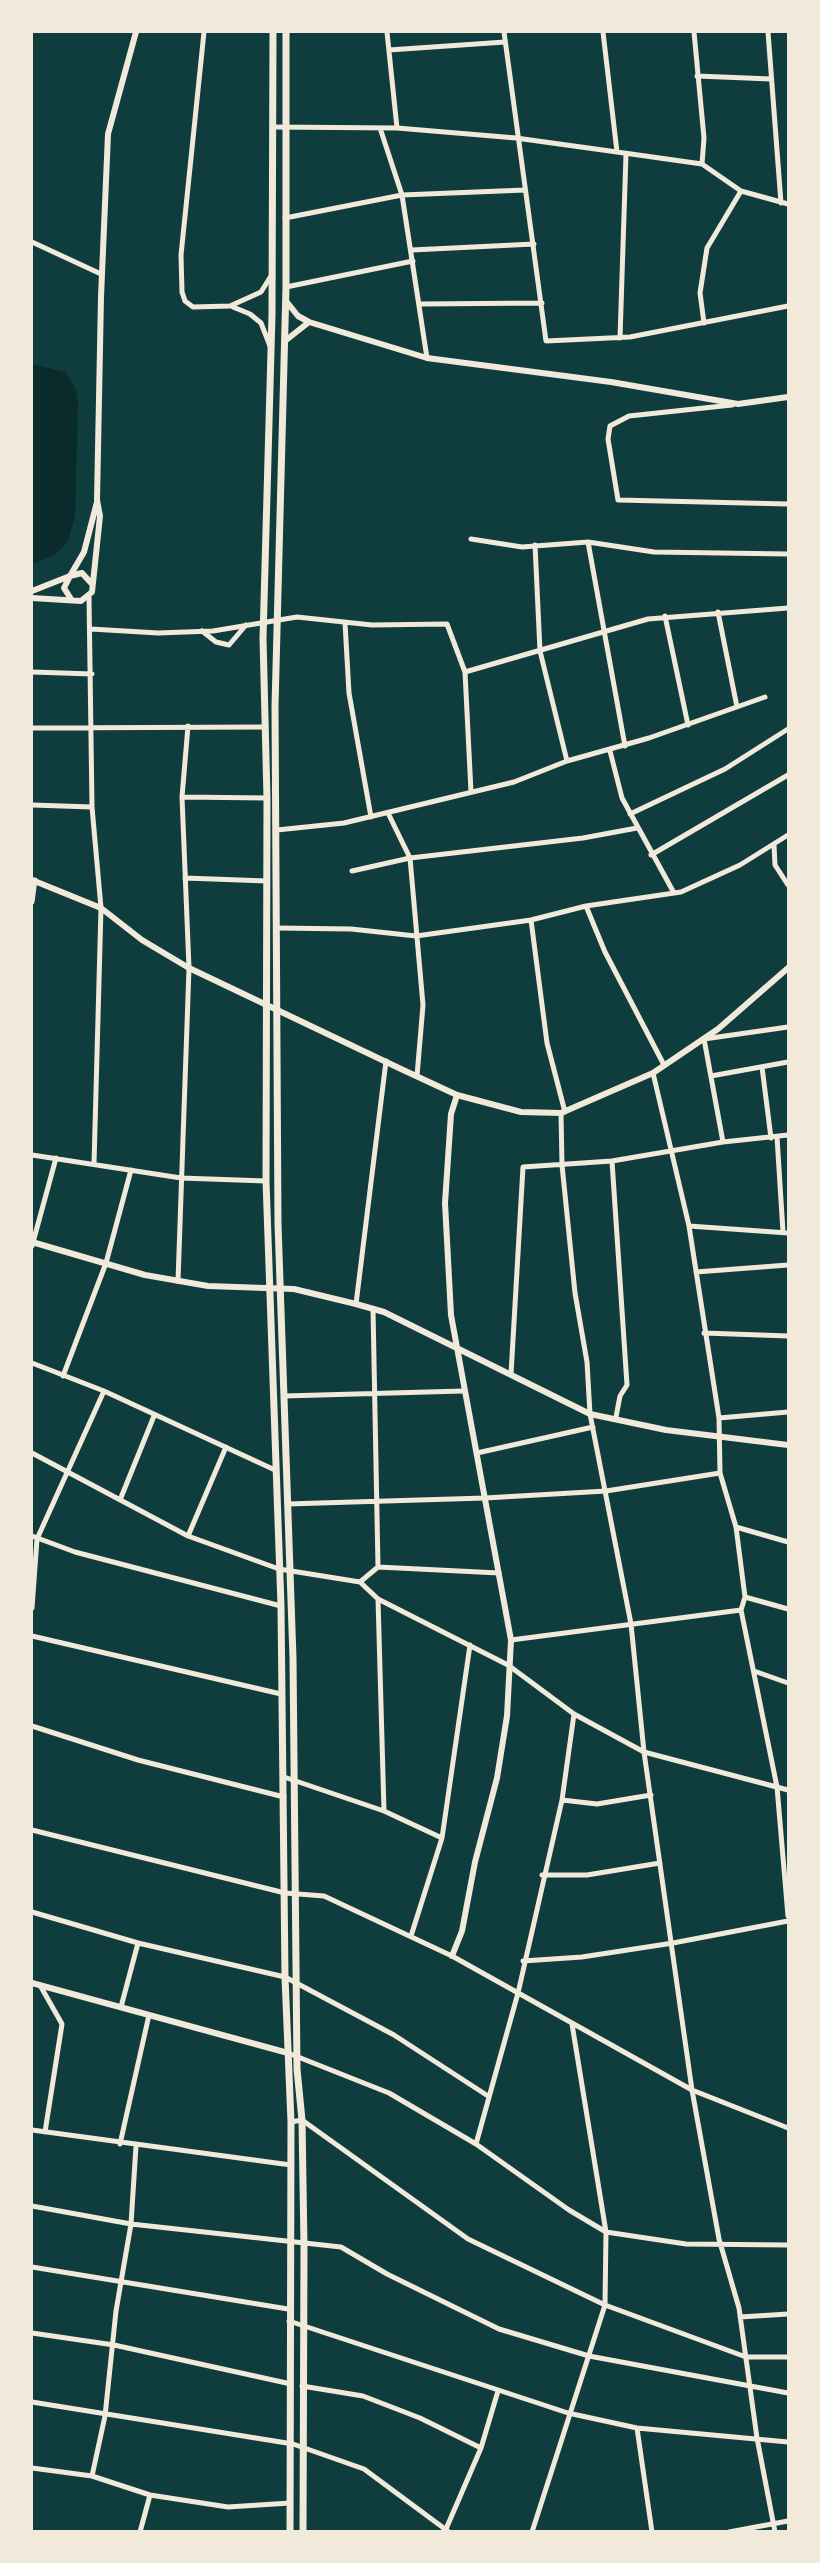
<!DOCTYPE html>
<style>
body{margin:0}
#map{position:relative;width:820px;height:2563px;overflow:hidden;background:#0f3d3e;font-family:"IBM Plex Sans",sans-serif}
canvas{display:block}
.frame{position:absolute;inset:0;border:33px solid #f1e9da;pointer-events:none}
</style>
<div id="map">
<canvas width="820" height="2563"></canvas>
<div class="frame"></div>
</div>
<script>
const g = document.querySelector('canvas').getContext('2d');
g.lineJoin = 'round';
function paint(path, color) { g.fillStyle = color; g.fill(path, 'evenodd'); }
const shape = rows => new Path2D(rows.map(r => 'M' + r).join(''));
function strokePath(path, color, width, dash) { g.strokeStyle = color; g.lineWidth = width; g.lineCap = dash ? 'butt' : 'round'; g.setLineDash(dash || []); g.stroke(path); }
const water = shape([
 [32,364,65,372,75,387,78,401,75,517,68,541,56,554,32,564]
]);
const minor = shape([
 [204,32,181,255,182,292,185,301,193,307,230,306,261,292,271,276],
 [387,32,397,128],
 [504,32,546,341,630,337,788,306],
 [603,32,617,152],
 [694,32,704,138,702,164],
 [768,32,781,203],
 [389,50,505,42],
 [697,76,771,79],
 [272,127,397,128,516,138,617,152,702,164,741,191,788,204],
 [380,128,402,195,427,358],
 [285,218,402,195,525,190],
 [32,242,101,274],
 [412,250,534,244],
 [286,287,413,261],
 [420,304,542,303],
 [233,307,250,314,261,323,270,346],
 [704,323,700,293,707,248,741,191],
 [620,338,626,154],
 [732,405,629,416,610,426,608,439,618,500,788,504],
 [471,539,522,547,588,542,654,552,788,554],
 [588,542,625,746],
 [535,545,540,651,567,761],
 [89,597,92,807,101,908,94,1164],
 [718,612,737,707],
 [665,616,688,725],
 [345,623,349,693,371,817],
 [91,629,158,633,213,631,297,617,372,625,447,624,465,672,471,792],
 [202,631,216,642,229,645,246,625],
 [32,672,92,674],
 [465,672,648,619,788,608],
 [32,728,264,727],
 [610,751,622,798,674,893],
 [182,797,267,798],
 [32,805,92,807],
 [388,813,410,858,423,1005,417,1076],
 [630,814,725,769,788,729],
 [277,830,344,823,514,782,567,761,649,738,765,697],
 [774,845,775,865,788,885],
 [651,855,788,775],
 [352,871,410,858,583,838,637,828],
 [185,878,267,881],
 [32,902,35,880],
 [586,906,605,952,664,1065],
 [531,920,547,1043,565,1112],
 [277,928,351,929,416,936,531,920,586,906,681,892,740,865,788,835],
 [762,1067,771,1138],
 [653,1073,689,1226,719,1418,720,1473,736,1527,745,1597,741,1610,777,1787,788,1916],
 [711,1076,788,1062],
 [561,1113,562,1165,575,1293,587,1362,590,1414,631,1624,644,1752,692,2090,719,2239,739,2308,757,2438,775,2532],
 [777,1137,783,1232],
 [723,1142,704,1039,788,1027],
 [32,1155,181,1178,266,1181],
 [612,1161,627,1385,620,1396,616,1417],
 [689,1226,788,1233],
 [32,1246,56,1158],
 [696,1272,788,1265],
 [178,1281,189,968,182,797,188,726],
 [356,1304,386,1061],
 [704,1333,788,1336],
 [32,1363,104,1391,275,1470],
 [511,1374,523,1167,612,1161,723,1142,788,1135],
 [63,1376,106,1263,131,1170],
 [284,1396,463,1391],
 [719,1418,788,1412],
 [32,1453,188,1536,279,1569,360,1582,378,1599,508,1665,574,1714,644,1752,788,1790],
 [477,1453,593,1427],
 [120,1500,154,1416],
 [287,1504,485,1498,606,1491,720,1473],
 [736,1527,788,1542],
 [32,1536,75,1552,281,1606],
 [188,1536,226,1447],
 [378,1567,499,1573],
 [360,1582,378,1567,373,1309],
 [745,1597,788,1609],
 [378,1599,384,1811],
 [32,1608,37,1539,104,1391],
 [32,1636,281,1694],
 [511,1640,741,1610],
 [754,1671,788,1683],
 [32,1726,138,1760,284,1797],
 [284,1777,384,1811,442,1838],
 [562,1800,597,1804,651,1795],
 [32,1830,285,1893,324,1896,452,1956,692,2090,788,2128],
 [542,1875,587,1875,660,1863],
 [32,1912,138,1943,285,1977,394,2035,488,2096],
 [411,1936,442,1838,470,1645],
 [523,1961,582,1957,673,1943,788,1921],
 [41,1987,62,2024,45,2132],
 [121,2007,138,1943],
 [288,2053,389,2093,476,2144,569,2210,606,2232,686,2244,788,2245],
 [291,2122,302,2120,468,2239,605,2305,746,2357,788,2357],
 [32,2130,291,2165],
 [120,2144,149,2015],
 [476,2144,518,1993,562,1800,574,1714],
 [32,2206,131,2224,341,2247,387,2274,499,2329,589,2356,788,2393],
 [32,2267,288,2309],
 [740,2317,788,2314],
 [289,2321,568,2413,637,2428,788,2442],
 [32,2333,114,2345,291,2384],
 [302,2386,363,2396,420,2418,481,2448],
 [32,2402,293,2444,364,2469,449,2532],
 [637,2428,652,2532],
 [32,2468,92,2476,150,2495,228,2507,290,2503],
 [92,2476,105,2416,116,2311,131,2224,136,2146],
 [446,2529,481,2448,498,2391],
 [140,2532,150,2495],
 [532,2532,605,2305,606,2232,572,2024],
 [729,2532,788,2521]
]);
const tertiary = shape([
 [286,301,298,316,309,322,427,358,611,382,738,404,788,397],
 [285,341,309,322],
 [32,591,70,576,84,552,97,502],
 [32,598,81,601,92,592,100,516,97,500,101,297,108,134,136,32],
 [71,599,64,588,70,576,82,573,92,584],
 [32,880,101,908,142,940,189,968,401,1069,457,1095,521,1112,561,1113,653,1073,718,1029,788,968],
 [32,1242,145,1275,208,1286,294,1289,356,1304,384,1312,590,1414,666,1430,788,1445],
 [452,1956,462,1931,475,1862,497,1778,507,1716,511,1640,451,1315,445,1203,451,1114,457,1095],
 [32,1983,288,2053]
]);
const secondary = shape([
 [273,32,272,315,263,638,267,798,266,1181,281,1606,285,1977,291,2122,290,2532],
 [286,32,286,287,275,706,278,1224,293,1658,297,2069,302,2120,304,2246,303,2532]
]);
paint(water, '#0a2a2b');
strokePath(minor, '#f1e9da', 5);
strokePath(tertiary, '#f1e9da', 6);
strokePath(secondary, '#f1e9da', 7);
</script>
